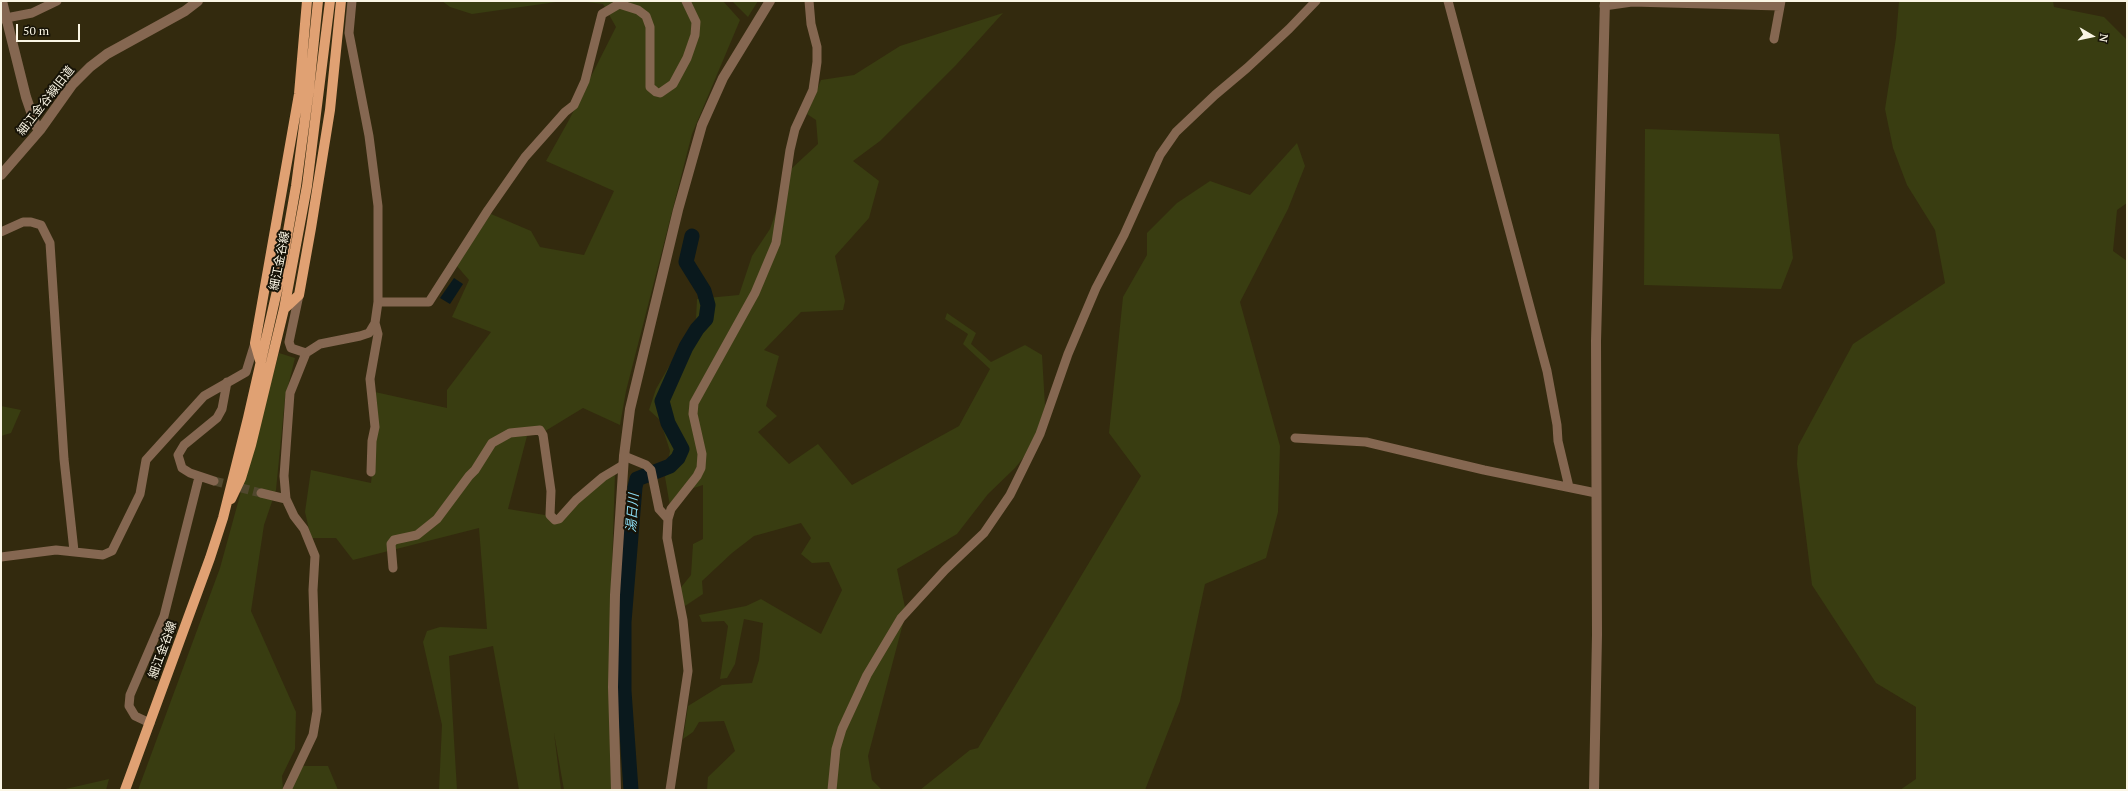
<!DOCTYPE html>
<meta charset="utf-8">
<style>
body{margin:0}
#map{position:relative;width:2128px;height:791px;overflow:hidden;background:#332a0e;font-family:"PT Serif",serif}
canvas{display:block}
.frame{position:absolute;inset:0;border:2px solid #faf5e4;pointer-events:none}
.north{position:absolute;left:2072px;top:16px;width:40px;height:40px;-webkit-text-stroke:3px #171307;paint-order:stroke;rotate:99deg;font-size:11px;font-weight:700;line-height:16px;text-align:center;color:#faf5e4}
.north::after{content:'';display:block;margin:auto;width:14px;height:18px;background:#faf5e4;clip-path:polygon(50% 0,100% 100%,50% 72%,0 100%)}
.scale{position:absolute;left:16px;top:24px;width:64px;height:18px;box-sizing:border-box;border:2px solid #faf5e4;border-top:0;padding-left:5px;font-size:12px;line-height:14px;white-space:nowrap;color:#faf5e4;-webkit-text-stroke:3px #171307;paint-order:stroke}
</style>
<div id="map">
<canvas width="2128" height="791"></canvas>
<div class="frame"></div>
<div class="north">N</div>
<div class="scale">50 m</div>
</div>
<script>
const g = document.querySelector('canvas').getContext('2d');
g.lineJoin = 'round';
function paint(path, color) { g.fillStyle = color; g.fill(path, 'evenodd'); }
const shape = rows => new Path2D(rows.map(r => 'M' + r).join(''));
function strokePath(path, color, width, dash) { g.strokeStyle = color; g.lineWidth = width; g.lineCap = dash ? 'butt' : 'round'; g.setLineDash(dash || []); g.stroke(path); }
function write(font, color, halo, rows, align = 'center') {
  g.font = font + ' "PT Serif","Noto Sans JP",serif'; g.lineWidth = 4; g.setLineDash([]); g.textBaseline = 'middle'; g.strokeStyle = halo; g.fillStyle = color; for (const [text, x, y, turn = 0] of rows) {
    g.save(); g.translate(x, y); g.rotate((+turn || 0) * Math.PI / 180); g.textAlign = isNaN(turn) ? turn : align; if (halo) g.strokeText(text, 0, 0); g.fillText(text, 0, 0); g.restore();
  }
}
const green = shape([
 [442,1,563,1,472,14,450,7],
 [578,1,723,1,740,20,692,134,626,391,620,425,583,408,542,433,527,436,508,509,557,517,615,473,609,662,612,790,564,790,554,733,561,790,519,790,493,646,449,656,457,790,439,790,442,725,423,642,427,631,440,627,487,629,479,528,353,560,336,538,311,538,305,512,311,470,371,483,378,418,375,392,447,408,447,390,491,332,452,317,469,280,456,265,491,214,531,231,540,247,584,255,614,191,546,161,569,120,616,27,603,4],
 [732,1,758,1,748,17],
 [1899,1,2053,1,2054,7,2104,17,2127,40,2127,203,2117,210,2113,251,2127,261,2127,790,1900,790,1916,779,1916,707,1876,683,1812,585,1797,464,1798,446,1853,344,1945,283,1935,230,1907,185,1893,148,1885,109,1896,38],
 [1003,13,956,65,880,141,853,161,879,181,869,218,835,256,845,301,843,310,801,312,764,350,779,356,766,406,777,416,758,432,789,464,818,444,852,485,959,426,990,369,963,344,968,334,945,319,947,313,976,333,971,344,991,362,1025,345,1042,355,1045,406,1032,447,1015,468,988,494,957,534,897,569,906,612,868,756,872,780,882,790,707,790,708,777,735,751,724,721,699,722,693,732,683,739,688,706,722,685,752,683,759,660,763,623,744,619,735,664,727,678,720,679,728,626,724,621,702,622,699,615,746,606,761,599,821,634,842,590,829,562,812,563,801,554,811,538,801,523,754,536,732,553,702,581,703,594,685,606,678,591,691,575,693,544,703,539,703,485,678,493,670,506,665,477,670,451,660,420,649,410,656,389,696,319,697,299,739,295,752,256,770,229,791,169,818,144,816,120,807,114,821,80,854,75,900,46],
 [1645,129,1779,134,1793,258,1781,289,1644,285],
 [1297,143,1305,166,1288,209,1240,302,1280,446,1278,512,1266,558,1205,584,1180,701,1145,790,920,790,970,750,978,748,1141,476,1109,433,1123,297,1147,255,1147,233,1177,203,1210,181,1250,195],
 [279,353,295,358,285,398,276,490,264,525,251,611,296,712,295,749,282,776,283,789,303,766,328,766,338,790,138,790,220,568],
 [1,406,21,410,11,433,1,436],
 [109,779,106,790,61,790]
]);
const water = shape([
 [454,278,463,284,450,304,440,298]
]);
const river = shape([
 [631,790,624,691,624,622,635,487,637,479,670,466,678,458,682,449,668,423,662,401,686,347,697,329,706,319,708,305,704,291,686,262,692,236]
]);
const minorTunnel = shape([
 [214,481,261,493]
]);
const minor = shape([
 [1448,1,1547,371,1557,425,1558,441,1569,487],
 [1604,6,1632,2,1780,6],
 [1,19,32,13,57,1],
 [1774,39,1781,1],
 [1,232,23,222,31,222,41,225,50,243,64,459,74,551],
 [299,295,289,342,291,348,306,353],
 [378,302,429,302,488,210,525,157,565,112,574,105,585,81,602,14,619,4,638,10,646,16,650,27,650,87,656,92,660,93,673,84,687,58,695,35,696,22,686,1],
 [1295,438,1366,442,1484,470,1596,493],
 [624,456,646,465,651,470,659,509,668,519],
 [371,472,372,441,375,427,370,379,378,334,375,323],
 [214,481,190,473,182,468,178,455,184,445,217,418,222,409,227,382],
 [261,493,286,499],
 [1,557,56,550,103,555,112,551,140,494,146,460,204,396,246,372,255,343],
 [393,568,391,544,394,540,417,535,437,519,469,476,475,470,492,443,510,433,540,430,543,435,551,491,550,515,555,520,559,519,576,500,603,477,623,465],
 [150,723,135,716,129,706,130,695,164,616,199,477],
 [287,790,313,735,317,711,313,590,315,556,304,529,294,516,286,499,284,476,290,393,306,353,320,344,360,336,369,333,375,323,378,302,378,206,369,136,349,33,352,1],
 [670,790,688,671,683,620,667,538,668,519,671,509,697,476,701,468,702,454,693,414,694,403,755,293,776,243,790,150,795,129,813,90,817,62,817,47,811,24,809,1],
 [832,790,836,749,842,729,867,675,901,618,945,570,984,533,1010,495,1040,434,1068,354,1096,288,1124,235,1160,155,1176,132,1215,95,1247,68,1289,29,1316,1]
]);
const tertiary = shape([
 [2,1,26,97,36,126,40,130],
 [1,175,40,130,72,85,90,67,107,54,185,11,198,1],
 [616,790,613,687,615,595,624,456,630,409,678,210,702,125,723,78,770,1],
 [1594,790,1597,635,1596,341,1605,1]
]);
const primary = shape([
 [284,309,299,295,311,228,330,110,341,1],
 [261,364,255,343,299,94,307,1],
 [231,499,241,478,251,445,284,309,307,186,330,1],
 [125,790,210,558,223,518,248,418,279,282,296,186,309,89,318,1]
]);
const streetNames = [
 ["細江金谷線旧道",46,101,-52],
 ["細江金谷線",280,261,-79],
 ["細江金谷線",163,650,-70]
];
const waterNames = [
 ["湯日川",633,513,-86]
];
paint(green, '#393d11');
paint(water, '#0a191d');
strokePath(river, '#0a191d', 15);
strokePath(minorTunnel, '#51482e', 9, [9, 4.5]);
strokePath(minor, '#856751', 9);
strokePath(tertiary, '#856751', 10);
strokePath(primary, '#e0a173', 10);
write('12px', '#faf5e4', '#171307', streetNames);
write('italic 13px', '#8cddf5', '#171307', waterNames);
</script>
